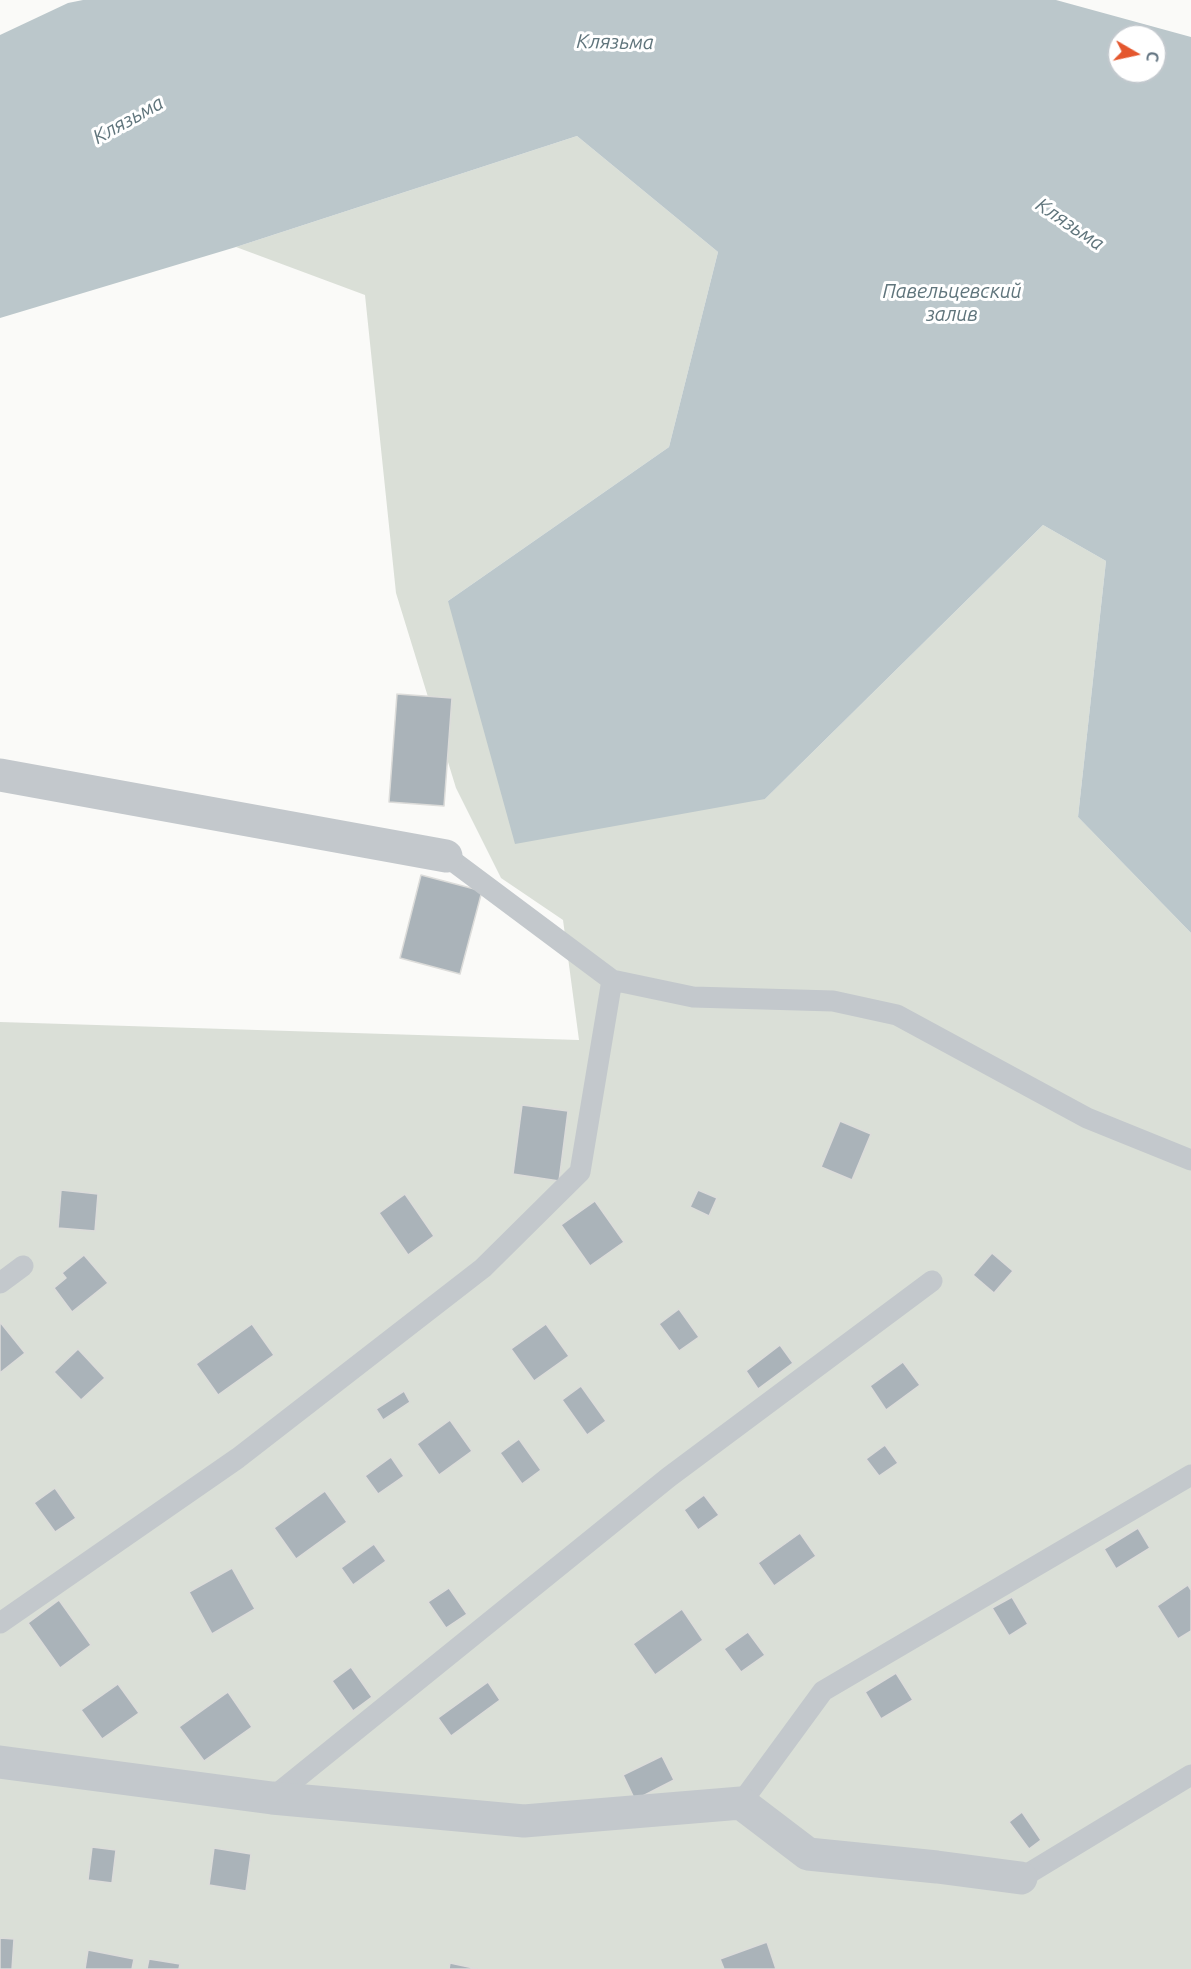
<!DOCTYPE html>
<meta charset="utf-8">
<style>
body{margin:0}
#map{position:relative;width:1191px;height:1969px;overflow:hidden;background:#fafaf8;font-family:Ubuntu,sans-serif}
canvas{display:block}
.north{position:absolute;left:1107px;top:24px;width:60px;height:60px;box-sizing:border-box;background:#fff;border:2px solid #c1c8cd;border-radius:50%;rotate:99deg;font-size:16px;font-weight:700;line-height:24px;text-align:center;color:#657683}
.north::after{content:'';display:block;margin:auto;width:21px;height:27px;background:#e4572e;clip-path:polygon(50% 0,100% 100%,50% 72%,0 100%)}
</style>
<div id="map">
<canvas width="1191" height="1969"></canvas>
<div class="north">С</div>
</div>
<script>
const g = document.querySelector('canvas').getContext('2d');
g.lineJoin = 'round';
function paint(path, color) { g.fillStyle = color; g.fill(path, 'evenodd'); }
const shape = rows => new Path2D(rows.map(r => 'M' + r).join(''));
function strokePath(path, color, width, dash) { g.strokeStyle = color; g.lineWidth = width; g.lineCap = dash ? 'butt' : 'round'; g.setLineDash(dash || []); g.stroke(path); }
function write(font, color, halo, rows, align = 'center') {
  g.font = font + ' Ubuntu,sans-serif'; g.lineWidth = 6; g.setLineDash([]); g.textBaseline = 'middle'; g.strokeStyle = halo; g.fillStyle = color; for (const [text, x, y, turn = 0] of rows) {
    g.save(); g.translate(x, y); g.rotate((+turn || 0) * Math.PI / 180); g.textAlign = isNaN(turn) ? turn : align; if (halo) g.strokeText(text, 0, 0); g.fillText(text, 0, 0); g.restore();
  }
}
const green = shape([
 [577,136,718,252,669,447,448,601,765,799,1043,525,1106,561,1078,817,1191,933,1191,1969,0,1969,0,1022,579,1040,563,920,501,878,456,788,396,593,365,295,236,247]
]);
const water = shape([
 [83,0,1056,0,1191,37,1191,933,1078,817,1106,561,1043,525,765,799,515,844,448,601,669,447,718,252,577,136,236,247,0,318,0,35,68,3],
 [1119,36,1155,36,1155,72,1119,72]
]);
const building = shape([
 [397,694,452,698,444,806,389,802,397,694],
 [421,875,482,891,460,974,400,958,421,875],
 [522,1105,568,1111,559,1181,513,1174,522,1105],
 [840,1121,871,1134,852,1180,821,1167,840,1121],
 [61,1190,98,1194,95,1231,58,1228,61,1190],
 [698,1190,717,1198,709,1216,690,1207,698,1190],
 [405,1194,434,1236,408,1255,379,1213,405,1194],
 [595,1201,624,1242,590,1266,561,1225,595,1201],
 [992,1253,1013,1271,994,1293,973,1275,992,1253],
 [84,1255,108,1283,72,1312,54,1288,66,1278,62,1273,84,1255],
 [679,1309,699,1337,679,1351,659,1324,679,1309],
 [0,1322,25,1353,0,1373,0,1322],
 [252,1324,274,1355,218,1395,196,1364,252,1324],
 [546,1324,569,1356,534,1381,511,1349,546,1324],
 [780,1345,793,1363,758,1389,746,1371,780,1345],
 [78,1349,105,1378,81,1400,54,1372,78,1349],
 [903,1362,920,1385,886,1410,870,1386,903,1362],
 [581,1386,606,1421,587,1435,562,1400,581,1386],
 [404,1391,410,1402,383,1420,376,1409,404,1391],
 [450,1420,472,1451,439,1475,417,1444,450,1420],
 [519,1439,541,1470,522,1484,500,1453,519,1439],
 [885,1445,898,1463,879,1476,866,1459,885,1445],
 [391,1457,404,1476,378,1494,365,1476,391,1457],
 [55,1488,76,1518,55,1532,34,1503,55,1488],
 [325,1491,347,1522,296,1559,274,1528,325,1491],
 [704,1495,719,1515,698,1530,684,1510,704,1495],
 [1138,1528,1150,1548,1116,1569,1104,1549,1138,1528],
 [800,1533,816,1556,774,1586,758,1563,800,1533],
 [374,1544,386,1561,353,1585,341,1568,374,1544],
 [232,1568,255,1609,212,1634,189,1592,232,1568],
 [1188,1585,1191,1590,1191,1631,1178,1639,1157,1606,1188,1585],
 [449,1588,467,1614,446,1628,428,1602,449,1588],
 [1012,1597,1028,1624,1009,1636,992,1608,1012,1597],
 [59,1600,91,1645,60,1668,28,1623,59,1600],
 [682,1609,703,1640,655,1675,633,1644,682,1609],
 [748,1632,765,1655,741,1672,724,1649,748,1632],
 [351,1667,372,1697,353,1711,332,1681,351,1667],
 [896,1673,913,1700,881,1719,865,1692,896,1673],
 [488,1682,500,1700,451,1736,438,1718,488,1682],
 [118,1684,139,1713,102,1739,81,1710,118,1684],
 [228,1692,252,1727,204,1761,179,1727,228,1692],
 [662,1756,674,1780,635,1800,623,1775,662,1756],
 [1022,1812,1041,1840,1029,1849,1009,1822,1022,1812],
 [92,1847,116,1850,112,1883,88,1880,92,1847],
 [214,1848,251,1854,246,1891,209,1885,214,1848],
 [0,1938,14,1939,12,1969,0,1969,0,1938],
 [767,1942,776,1969,724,1969,720,1959,767,1942],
 [88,1950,134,1959,132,1969,85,1969,88,1950],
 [149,1959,180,1964,179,1969,147,1969,149,1959],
 [450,1963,478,1969,449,1969,450,1963]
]);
const lane = shape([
 [446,856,612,980,693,997,833,1001,897,1015,1087,1118,1191,1160],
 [0,1283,23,1266],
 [0,1623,238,1458,483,1268,580,1172,612,980],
 [272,1798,669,1477,932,1281],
 [741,1803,823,1691,1191,1475],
 [1021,1878,1191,1775]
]);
const street = shape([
 [0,775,446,856],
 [0,1762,272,1798,524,1821,741,1803,808,1854,937,1867,1021,1878]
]);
const waterNames = [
 ["Клязьма",615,42,1],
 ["Клязьма",128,120,-29],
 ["Клязьма",1070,224,34],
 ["Павельцевский",952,291],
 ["залив",952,314]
];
paint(green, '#dadfd7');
paint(water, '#bbc7cb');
paint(building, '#aab3b9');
strokePath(building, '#dcdcda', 1.5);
strokePath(lane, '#c3c8cc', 21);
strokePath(street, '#c3c8cc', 33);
write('italic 20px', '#60757c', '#fff', waterNames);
</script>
